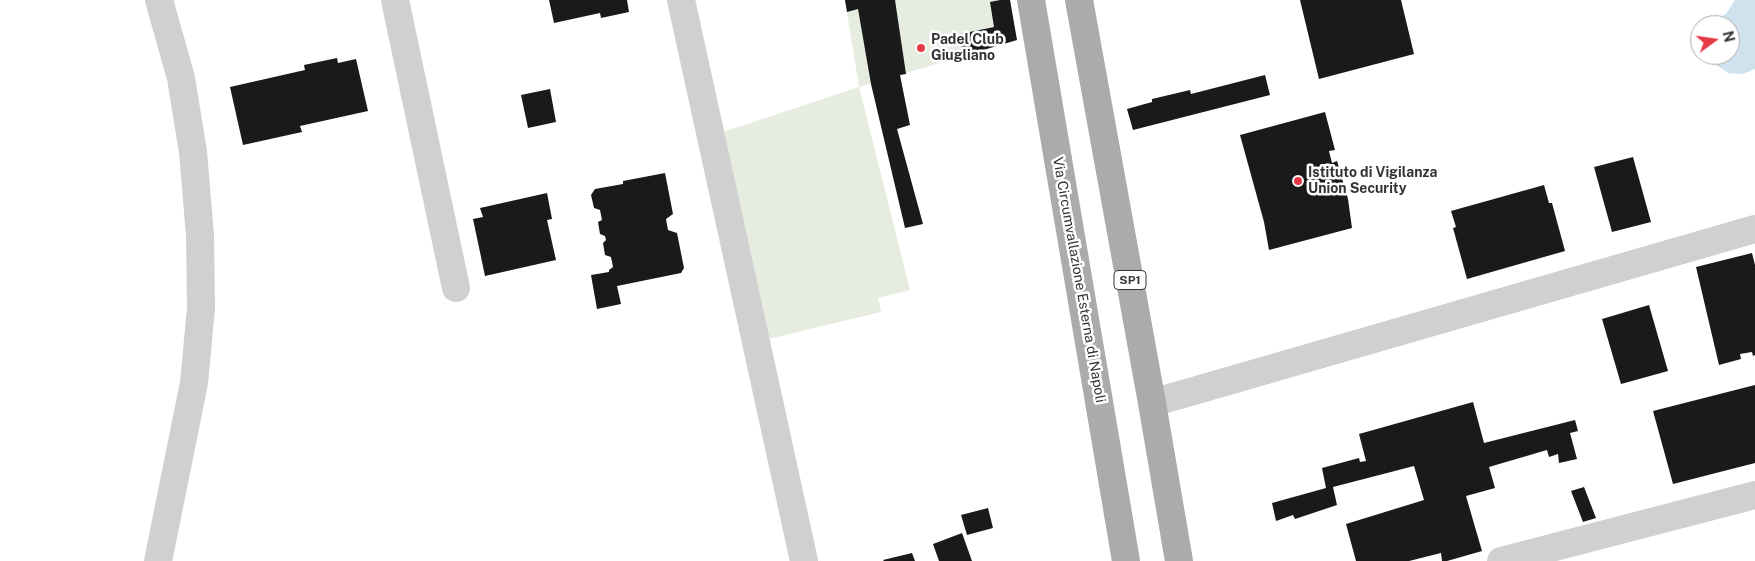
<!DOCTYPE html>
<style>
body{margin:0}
#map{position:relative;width:1755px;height:561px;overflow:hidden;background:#fff;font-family:"Public Sans",sans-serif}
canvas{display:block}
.north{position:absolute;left:1690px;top:15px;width:50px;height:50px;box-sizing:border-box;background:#fff;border:1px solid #adadad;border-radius:50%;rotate:76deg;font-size:14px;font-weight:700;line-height:20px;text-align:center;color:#333}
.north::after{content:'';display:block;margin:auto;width:18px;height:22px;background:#e63946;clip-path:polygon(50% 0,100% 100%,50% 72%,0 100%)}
</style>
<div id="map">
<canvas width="1755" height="561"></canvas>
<div class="north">N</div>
</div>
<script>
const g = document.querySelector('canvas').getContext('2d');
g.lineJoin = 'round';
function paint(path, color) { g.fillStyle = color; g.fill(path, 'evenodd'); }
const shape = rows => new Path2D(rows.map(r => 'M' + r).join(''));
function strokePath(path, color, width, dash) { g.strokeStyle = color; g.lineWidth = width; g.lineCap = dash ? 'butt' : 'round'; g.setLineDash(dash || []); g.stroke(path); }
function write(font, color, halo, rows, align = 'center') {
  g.font = font + ' "Public Sans",sans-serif'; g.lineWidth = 5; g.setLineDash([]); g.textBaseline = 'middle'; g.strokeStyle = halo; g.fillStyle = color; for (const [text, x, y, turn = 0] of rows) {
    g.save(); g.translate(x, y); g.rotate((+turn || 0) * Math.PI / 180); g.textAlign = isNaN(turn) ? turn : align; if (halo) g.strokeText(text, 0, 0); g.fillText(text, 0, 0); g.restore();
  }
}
const green = shape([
 [845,0,1010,0,1017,40,859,87,910,290,878,298,881,312,760,341,717,134,859,87]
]);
const water = shape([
 [1735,0,1755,0,1755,69,1743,74,1728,73,1702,55,1730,55,1730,25,1706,25,1726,14]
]);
const building = shape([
 [549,0,627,0,629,12,601,18,600,13,554,23],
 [845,0,895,0,906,74,900,75,910,125,897,129,923,224,905,228,871,84,858,9,847,12],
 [1000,0,1010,0,1017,40,963,56,960,34,994,27,990,2],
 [1300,0,1401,0,1414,54,1319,79],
 [337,58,338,63,356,59,368,111,300,126,302,132,243,145,230,87,305,70,304,65],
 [1265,75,1270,95,1133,130,1127,109,1152,102,1152,99,1190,90,1191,94],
 [550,89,556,122,528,128,521,95],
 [1325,112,1335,150,1329,151,1332,163,1337,161,1348,199,1352,228,1269,250,1264,222,1240,135],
 [1633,157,1651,222,1612,232,1594,167],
 [665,173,673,214,666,219,668,230,677,233,684,268,681,273,617,286,621,304,597,309,591,275,609,272,609,270,613,267,611,257,605,255,603,243,606,240,605,236,600,234,598,222,602,220,600,210,594,208,591,195,595,189,623,184,623,181],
 [1544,185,1549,203,1552,203,1565,251,1467,279,1453,228,1456,227,1451,211],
 [547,193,552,219,547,220,556,260,485,276,473,219,483,217,480,208],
 [1752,253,1755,265,1755,355,1753,356,1752,352,1740,354,1741,359,1719,365,1696,267],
 [1649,305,1668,371,1621,384,1602,319],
 [1755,385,1755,463,1673,484,1653,411],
 [1473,402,1484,443,1575,420,1578,431,1570,433,1577,459,1559,463,1558,454,1549,457,1547,450,1489,467,1495,488,1466,496,1482,551,1447,561,1442,561,1441,553,1409,561,1356,561,1346,524,1424,500,1414,466,1333,487,1337,505,1295,519,1293,515,1276,521,1272,503,1326,488,1322,468,1359,458,1360,462,1366,461,1359,434],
 [1584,487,1596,518,1583,522,1571,491],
 [988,508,993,528,967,535,961,515],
 [962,533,972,561,939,561,933,544],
 [912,553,915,561,884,561,883,560]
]);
const minor = shape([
 [395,0,456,288],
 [681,0,804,561],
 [1152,403,1755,229],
 [158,561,194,383,201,308,200,235,193,152,181,78,159,0],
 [1501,561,1755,495]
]);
const major = shape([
 [1031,0,1126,561],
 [1079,0,1152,403,1179,561]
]);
const markers = [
 [921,48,5,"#e63946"],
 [1298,181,5,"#e63946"]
];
const shields = [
 [1130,280,32]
];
const shieldNames = [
 ["SP1",1130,280]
];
const poiNames = [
 ["Padel Club",931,40],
 ["Giugliano",931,56],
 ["Istituto di Vigilanza",1308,173],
 ["Union Security",1308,189]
];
const streetNames = [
 ["Via Circumvallazione Esterna di Napoli",1079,280,80]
];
paint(green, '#e6ecdf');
paint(water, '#cfe2ee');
paint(building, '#1a1a1a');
strokePath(minor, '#d0d0d0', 28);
strokePath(major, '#ababab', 28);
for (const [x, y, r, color] of markers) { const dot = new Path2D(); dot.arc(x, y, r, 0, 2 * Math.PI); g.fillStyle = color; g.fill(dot); strokePath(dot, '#fff', 2); }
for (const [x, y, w] of shields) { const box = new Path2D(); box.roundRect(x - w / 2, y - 9.5, w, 19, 4); g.fillStyle = '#fff'; g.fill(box); strokePath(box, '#333', 1); }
write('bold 12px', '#333', null, shieldNames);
write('bold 14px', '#333', '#fff', poiNames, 'left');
write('14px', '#333', '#fff', streetNames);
</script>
